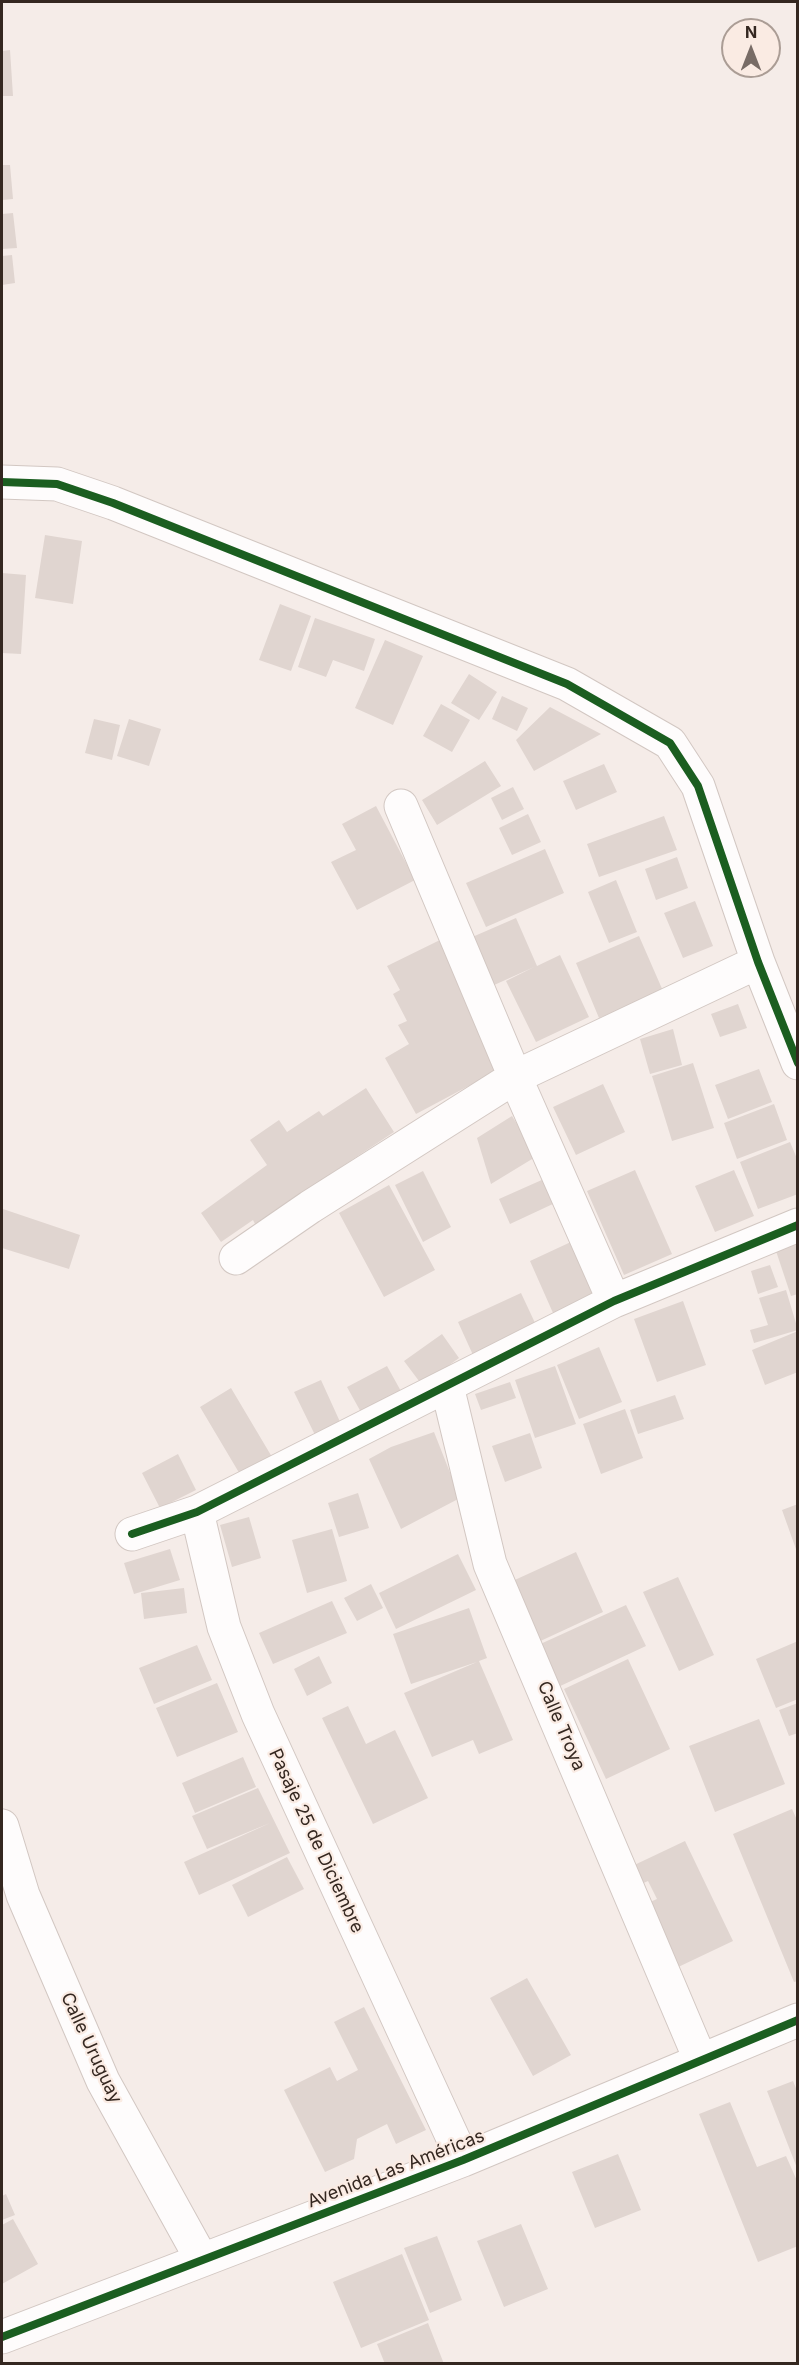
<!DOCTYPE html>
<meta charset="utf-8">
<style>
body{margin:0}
#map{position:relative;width:799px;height:2365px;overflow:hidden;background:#f5ece8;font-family:Inter,sans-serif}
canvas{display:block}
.frame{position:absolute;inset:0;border:3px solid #342720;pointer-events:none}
.north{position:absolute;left:721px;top:18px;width:60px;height:60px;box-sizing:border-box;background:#faebe3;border:2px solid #ab9d95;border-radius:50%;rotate:0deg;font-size:16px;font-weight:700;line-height:24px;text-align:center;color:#342720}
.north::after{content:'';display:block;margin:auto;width:21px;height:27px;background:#786c66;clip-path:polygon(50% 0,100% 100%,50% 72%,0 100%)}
</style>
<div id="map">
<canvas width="799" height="2365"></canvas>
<div class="frame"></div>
<div class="north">N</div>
</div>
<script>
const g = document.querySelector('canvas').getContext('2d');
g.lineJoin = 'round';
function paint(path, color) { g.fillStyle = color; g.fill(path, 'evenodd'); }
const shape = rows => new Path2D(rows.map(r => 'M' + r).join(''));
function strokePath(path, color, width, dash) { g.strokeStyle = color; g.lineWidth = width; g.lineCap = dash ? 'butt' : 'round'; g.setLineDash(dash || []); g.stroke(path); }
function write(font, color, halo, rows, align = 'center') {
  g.font = font + ' Inter,sans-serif'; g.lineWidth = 4.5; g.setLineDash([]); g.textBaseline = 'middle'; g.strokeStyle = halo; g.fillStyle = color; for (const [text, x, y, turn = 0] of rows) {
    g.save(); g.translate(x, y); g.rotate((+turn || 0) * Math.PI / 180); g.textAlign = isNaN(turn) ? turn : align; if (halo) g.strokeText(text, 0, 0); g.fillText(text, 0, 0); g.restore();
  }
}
const building = shape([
 [10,50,13,96,2,96,2,51],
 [2,165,10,165,13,199,2,200],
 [13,213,17,248,2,249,2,214],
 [12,255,15,283,2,285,2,256],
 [45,535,82,541,73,604,35,598],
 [2,573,26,575,21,654,2,653],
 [280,604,311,616,291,671,259,660],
 [315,618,375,639,364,671,333,660,326,677,298,667],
 [385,640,423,656,393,725,355,708],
 [469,674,497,692,479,720,451,703],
 [502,696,528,708,517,731,492,719],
 [441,704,470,720,452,752,423,736],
 [550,707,601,734,534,771,516,740],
 [94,719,120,725,112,760,85,753],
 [129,719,161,729,149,766,117,756],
 [485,761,501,786,437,825,422,800],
 [604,764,617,792,576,810,563,781],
 [513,787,524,809,502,820,491,798],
 [376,806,415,880,357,910,331,862,356,850,342,824],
 [528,814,541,842,512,855,499,828],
 [664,816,677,850,599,877,587,844],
 [545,849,564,893,486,927,466,883],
 [677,857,688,888,656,900,645,869],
 [616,880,637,932,609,943,588,892],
 [695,901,713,946,683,958,664,913],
 [516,918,537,966,560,955,589,1017,536,1042,506,981,534,967,492,986,470,938],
 [639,936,663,991,599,1018,576,963],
 [440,940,506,1066,416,1114,385,1058,409,1044,398,1025,407,1021,393,994,400,990,387,966],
 [738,1004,747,1028,720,1037,711,1014],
 [673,1029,682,1065,650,1074,640,1039],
 [693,1063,714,1128,672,1141,652,1076],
 [759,1069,772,1102,728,1119,715,1085],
 [603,1084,625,1132,576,1155,553,1107],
 [366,1088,394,1132,255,1224,253,1220,221,1242,201,1213,267,1165,250,1140,279,1120,287,1132,319,1111,323,1116],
 [774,1104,787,1140,737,1159,724,1123],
 [512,1116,537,1156,491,1184,477,1138],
 [790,1142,798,1161,798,1194,758,1209,740,1162],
 [635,1170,672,1254,624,1275,587,1191],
 [734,1170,754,1216,715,1232,695,1186],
 [423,1171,451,1227,423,1242,395,1185],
 [544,1179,555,1203,510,1224,499,1199],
 [389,1185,435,1270,384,1297,339,1213],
 [3,1209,80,1235,69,1269,2,1248],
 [573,1241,597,1293,553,1313,530,1261],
 [798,1241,798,1294,791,1296,775,1248],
 [770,1265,778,1287,758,1294,751,1271],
 [786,1290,798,1330,754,1343,750,1330,768,1325,759,1298],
 [521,1293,536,1325,473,1355,458,1322],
 [683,1301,706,1365,657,1382,634,1319],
 [798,1331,798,1372,765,1385,752,1350],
 [442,1334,459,1358,422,1385,404,1361],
 [599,1347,622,1402,579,1419,557,1365],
 [387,1366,402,1393,362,1414,347,1387],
 [555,1366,576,1424,535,1438,515,1380],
 [321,1380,341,1424,315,1435,294,1392],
 [510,1382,516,1398,481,1410,475,1394],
 [231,1388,272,1457,241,1476,200,1407],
 [675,1395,684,1419,638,1434,630,1410],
 [625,1409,643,1458,601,1474,583,1424],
 [434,1432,460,1498,401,1529,369,1459,391,1447],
 [530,1433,542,1468,505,1482,492,1446],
 [178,1454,196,1490,160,1508,142,1473],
 [358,1493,369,1528,339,1537,328,1503],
 [798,1504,798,1552,797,1552,782,1510],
 [249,1517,261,1558,232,1567,220,1525],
 [332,1529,347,1581,307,1593,292,1540],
 [170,1549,180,1580,134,1594,124,1563],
 [576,1552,603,1612,534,1644,506,1584],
 [458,1554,476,1590,396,1629,379,1593],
 [678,1577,714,1655,679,1671,643,1592],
 [371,1584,383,1608,357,1621,344,1598],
 [184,1588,187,1613,144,1619,141,1593],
 [332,1601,347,1633,273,1664,259,1633],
 [626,1605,646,1646,556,1688,536,1646],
 [469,1608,487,1658,479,1661,513,1740,479,1754,473,1740,432,1757,404,1693,477,1662,411,1684,393,1634],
 [798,1641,798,1699,776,1708,756,1659],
 [197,1645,212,1680,154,1704,139,1668],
 [319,1656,332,1683,307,1696,294,1669],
 [628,1659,670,1749,606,1779,564,1689],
 [217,1683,238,1732,177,1757,156,1708],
 [798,1703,798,1733,789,1736,779,1710],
 [348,1706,366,1744,395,1730,428,1798,373,1824,322,1718],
 [759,1719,785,1784,715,1812,689,1746],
 [243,1757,256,1787,195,1813,182,1783],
 [258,1788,290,1853,199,1895,184,1862,270,1823,207,1849,192,1816],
 [792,1809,798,1822,798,1981,794,1982,733,1834],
 [685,1841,733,1941,674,1969,643,1905,657,1899,648,1881,637,1886,628,1868],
 [287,1857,304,1889,248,1917,232,1885],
 [527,1978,571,2055,533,2076,490,1998],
 [364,2007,426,2130,396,2144,387,2124,357,2139,354,2159,325,2172,284,2090,330,2067,337,2081,358,2070,334,2022],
 [793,2081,798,2093,797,2168,767,2091],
 [730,2102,757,2167,786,2156,798,2183,798,2246,758,2262,699,2114],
 [618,2154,641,2210,595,2228,572,2172],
 [6,2194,15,2215,2,2220,2,2196],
 [13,2219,38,2264,2,2284,2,2225],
 [521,2224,548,2289,504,2307,477,2241],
 [437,2236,462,2300,430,2313,404,2248],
 [402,2254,429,2320,361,2348,333,2282],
 [428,2323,444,2364,385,2364,377,2344]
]);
const minor = shape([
 [2,482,57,484,113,503,567,684,670,743,698,786,758,962,798,1063],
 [401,806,515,1077,614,1301],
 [236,1258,310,1207,515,1077,758,962],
 [447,1386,490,1564,700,2059],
 [197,1512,224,1627,258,1714,463,2160],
 [132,1534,197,1512,614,1301,798,1225],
 [2,1826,23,1895,103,2081,202,2260],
 [2,2337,463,2160,798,2020]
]);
const cycleway = shape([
 [2,482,57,484,113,503,567,684,670,743,698,786,758,962,798,1063],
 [132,1534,197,1512,614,1301,798,1225],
 [2,2337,463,2160,798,2020]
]);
const streetNames = [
 ["Calle Troya",561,1726,67],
 ["Pasaje 25 de Diciembre",316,1841,65],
 ["Calle Uruguay",91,2048,65],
 ["Avenida Las Américas",396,2169,-21]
];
paint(building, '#e0d5d0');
strokePath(minor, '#d2c7c2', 35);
strokePath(minor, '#fefcfc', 33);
strokePath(cycleway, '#1b5e20', 8);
write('18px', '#342720', '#faebe3', streetNames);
</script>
